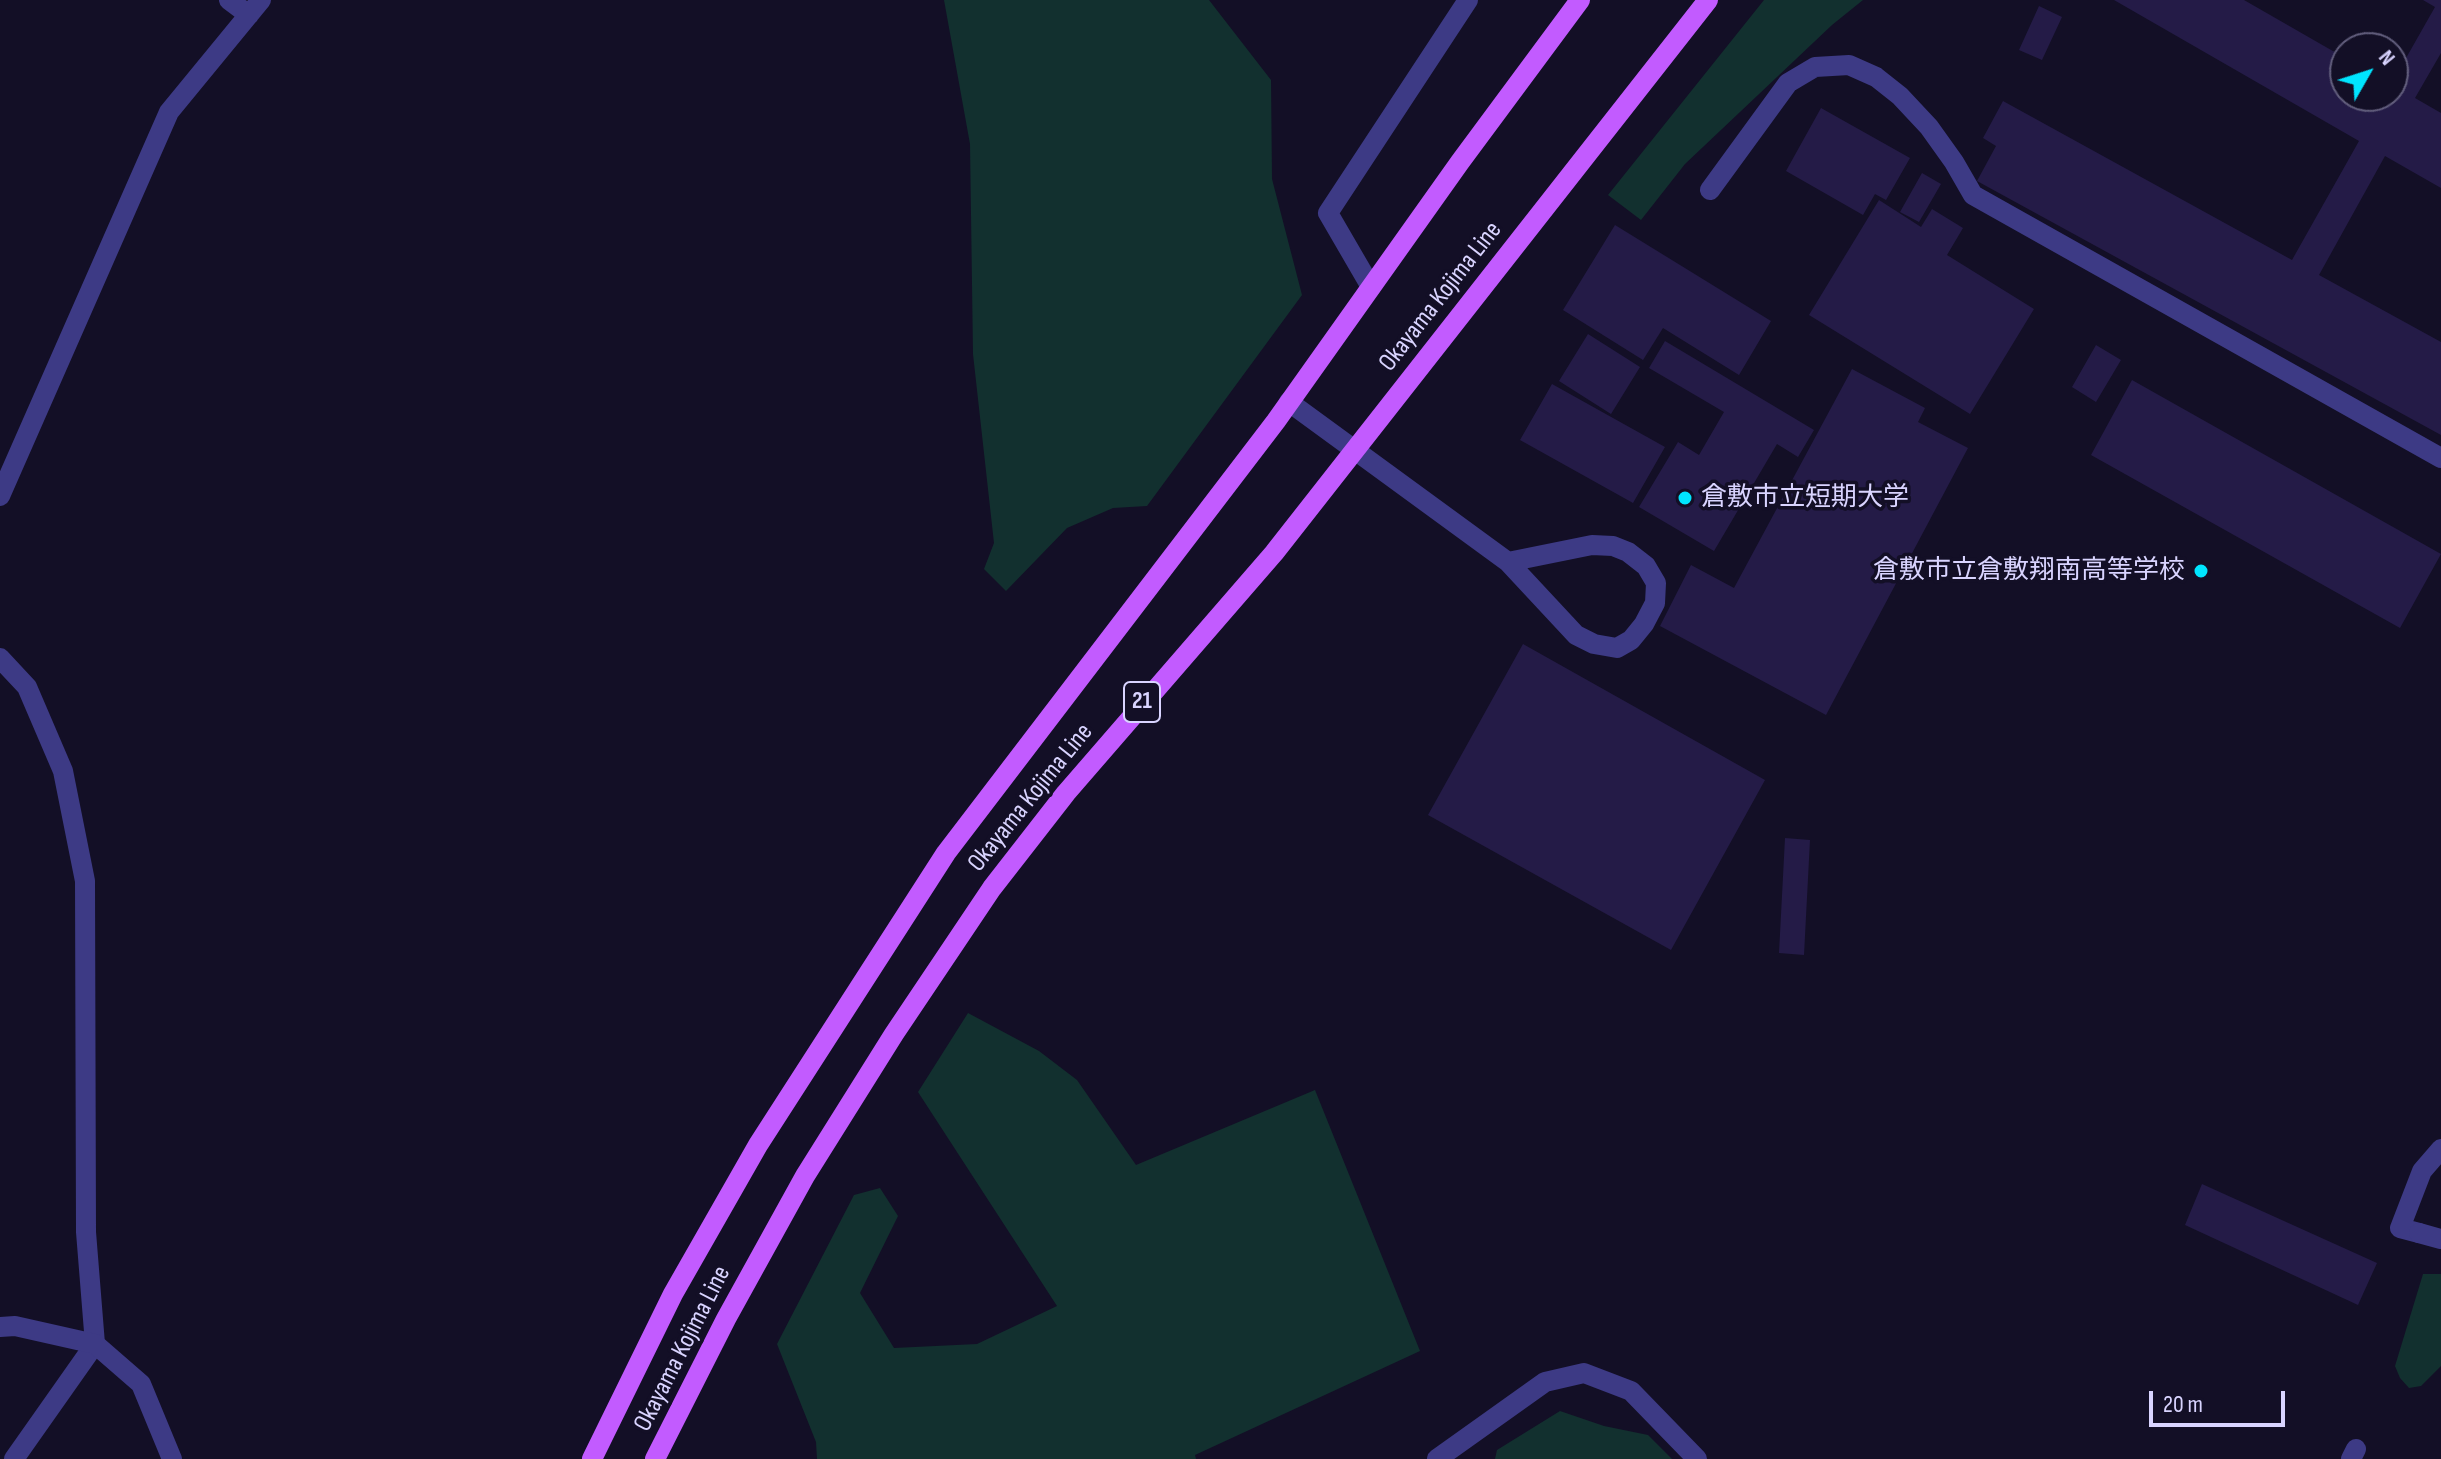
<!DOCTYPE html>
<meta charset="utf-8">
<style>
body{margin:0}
#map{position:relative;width:2441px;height:1459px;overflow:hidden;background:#130f26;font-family:"Sofia Sans Condensed",sans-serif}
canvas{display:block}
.north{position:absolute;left:2329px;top:32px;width:80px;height:80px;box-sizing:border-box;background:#130f26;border:2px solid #625e7d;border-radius:50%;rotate:51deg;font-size:22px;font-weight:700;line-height:32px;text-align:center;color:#d9d4ff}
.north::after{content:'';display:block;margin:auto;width:28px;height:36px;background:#00e5ff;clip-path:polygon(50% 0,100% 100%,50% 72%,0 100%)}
.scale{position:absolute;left:2149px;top:1391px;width:136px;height:36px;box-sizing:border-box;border:4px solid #d9d4ff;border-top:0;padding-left:10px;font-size:24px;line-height:28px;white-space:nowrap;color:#d9d4ff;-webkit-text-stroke:6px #130f26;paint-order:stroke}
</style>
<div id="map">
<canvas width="2441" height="1459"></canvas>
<div class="north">N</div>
<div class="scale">20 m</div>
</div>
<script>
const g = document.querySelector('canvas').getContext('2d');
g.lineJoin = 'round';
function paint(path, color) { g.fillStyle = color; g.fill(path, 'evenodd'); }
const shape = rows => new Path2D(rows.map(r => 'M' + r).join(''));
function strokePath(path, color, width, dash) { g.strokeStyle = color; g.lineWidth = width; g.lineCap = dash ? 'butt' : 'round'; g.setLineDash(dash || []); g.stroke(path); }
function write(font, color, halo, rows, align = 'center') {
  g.font = font + ' "Sofia Sans Condensed","Noto Sans JP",sans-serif'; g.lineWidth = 7; g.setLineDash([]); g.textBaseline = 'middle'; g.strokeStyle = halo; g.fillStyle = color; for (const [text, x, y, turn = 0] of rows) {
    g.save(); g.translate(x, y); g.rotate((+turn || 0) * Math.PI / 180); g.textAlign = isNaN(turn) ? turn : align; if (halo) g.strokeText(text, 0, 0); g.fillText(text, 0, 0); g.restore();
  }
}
const green = shape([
 [944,0,1209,0,1271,80,1272,179,1302,295,1147,506,1113,508,1067,528,1006,591,984,569,994,543,973,354,970,144],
 [1764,0,1863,0,1832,25,1685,164,1641,220,1608,195],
 [968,1013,1039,1051,1077,1080,1136,1165,1315,1090,1420,1351,1195,1455,1196,1459,817,1459,816,1442,777,1344,854,1195,880,1188,898,1216,860,1293,894,1348,977,1344,1057,1306,918,1092],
 [2423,1274,2441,1274,2441,1366,2421,1386,2409,1388,2400,1378,2395,1366],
 [1560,1411,1604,1426,1648,1435,1672,1459,1495,1459,1497,1450]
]);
const building = shape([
 [2114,0,2244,0,2345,58,2345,96,2393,96,2393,81,2435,7,2423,0,2441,0,2441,53,2415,98,2441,113,2441,188,2385,156,2319,275,2441,342,2441,435,1977,181,1996,146,1983,138,2003,101,2292,260,2359,141],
 [2039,6,2062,17,2042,60,2019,50],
 [1821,108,1910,158,1886,200,1875,194,1863,215,1786,171],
 [1922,173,1941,184,1919,222,1900,212],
 [1879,200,1921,227,1932,209,1963,228,1947,255,2034,309,1970,414,1809,315],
 [1615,225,1771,321,1739,375,1663,328,1643,360,1563,310],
 [1588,334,1640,367,1611,414,1559,381],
 [1665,341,1814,430,1798,457,1777,444,1714,551,1639,507,1678,442,1699,455,1724,412,1649,368],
 [2096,345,2121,360,2096,402,2072,387],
 [1852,369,1925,408,1918,422,1968,448,1826,715,1660,626,1691,565,1734,588],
 [2132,380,2441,554,2400,628,2091,455],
 [1552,384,1665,447,1633,503,1520,440],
 [1523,644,1765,780,1671,950,1428,815],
 [1785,838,1810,840,1804,955,1779,953],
 [2202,1184,2377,1263,2358,1305,2185,1225]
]);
const service = shape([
 [1710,190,1788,83,1815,67,1849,65,1876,77,1900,96,1929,127,1954,162,1973,195,2441,458],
 [1289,402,1508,562,1576,635,1594,644,1617,648,1631,640,1644,624,1655,603,1656,583,1646,566,1628,552,1613,546,1592,545,1508,562],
 [2419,1233,2400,1228,2422,1171,2441,1149]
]);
const minor = shape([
 [229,0,249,15],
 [1371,287,1328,213,1468,0],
 [0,496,169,112,261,0],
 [0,658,27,687,63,771,85,881,86,1232,95,1344,14,1459],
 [2419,1233,2441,1239],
 [1437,1459,1545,1382,1584,1373,1631,1391,1697,1459],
 [2351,1459,2356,1449]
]);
const tertiary = shape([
 [0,1327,15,1326,95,1344,141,1384,172,1459]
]);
const primary = shape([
 [592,1459,673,1294,758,1145,946,853,1276,421,1460,162,1580,0],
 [655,1459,726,1319,805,1176,894,1034,992,888,1066,793,1274,553,1708,0]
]);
const markers = [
 [1685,498,8,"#00e5ff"],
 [2201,571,8,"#00e5ff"]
];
const shields = [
 [1142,702,36]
];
const shieldNames = [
 ["21",1142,702]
];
const streetNames = [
 ["Okayama Kojima Line",1441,297,-52],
 ["Okayama Kojima Line",1031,798,-51],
 ["Okayama Kojima Line",683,1349,-63]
];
const poiNames = [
 ["倉敷市立短期大学",1701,498],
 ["倉敷市立倉敷翔南高等学校",2185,571,"right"]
];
paint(green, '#12302f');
paint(building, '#241b47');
strokePath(service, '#3d3a85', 20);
strokePath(minor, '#3d3a85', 20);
strokePath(tertiary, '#3d3a85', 20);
strokePath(primary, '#c25bff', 20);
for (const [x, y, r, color] of markers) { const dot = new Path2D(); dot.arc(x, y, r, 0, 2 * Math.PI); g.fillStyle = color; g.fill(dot); strokePath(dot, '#130f26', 3); }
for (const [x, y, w] of shields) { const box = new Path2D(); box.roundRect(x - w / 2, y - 20, w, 40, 6); g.fillStyle = '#130f26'; g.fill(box); strokePath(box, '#d9d4ff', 2); }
write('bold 24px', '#d9d4ff', null, shieldNames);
write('26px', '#d9d4ff', '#130f26', streetNames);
write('26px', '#d9d4ff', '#130f26', poiNames, 'left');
</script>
